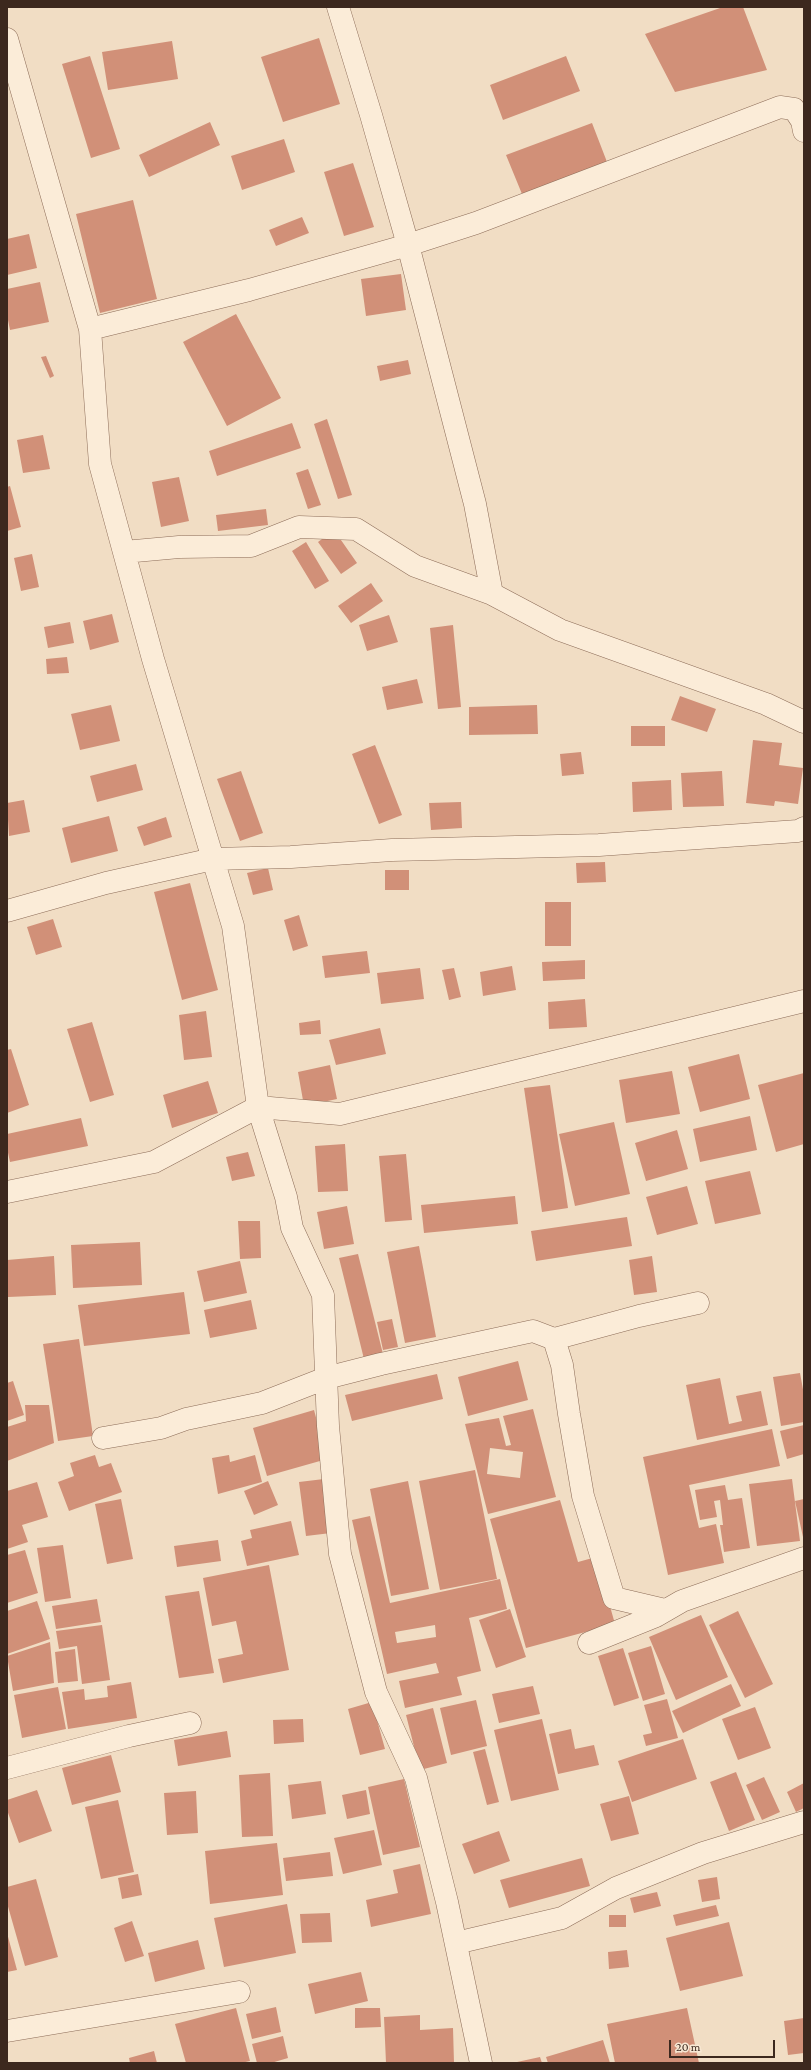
<!DOCTYPE html>
<style>
body{margin:0}
#map{position:relative;width:811px;height:2070px;overflow:hidden;background:#f1ddc4;font-family:"Crimson Pro",serif}
canvas{display:block}
.frame{position:absolute;inset:0;border:8px solid #3c281e;pointer-events:none}
.scale{position:absolute;left:669px;top:2040px;width:106px;height:18px;box-sizing:border-box;border:2px solid #3c281e;border-top:0;padding-left:5px;font-size:12px;line-height:14px;white-space:nowrap;color:#3c281e;-webkit-text-stroke:3px #f8e8d4;paint-order:stroke}
</style>
<div id="map">
<canvas width="811" height="2070"></canvas>
<div class="frame"></div>
<div class="scale">20 m</div>
</div>
<script>
const g = document.querySelector('canvas').getContext('2d');
g.lineJoin = 'round';
function paint(path, color) { g.fillStyle = color; g.fill(path, 'evenodd'); }
const shape = rows => new Path2D(rows.map(r => 'M' + r).join(''));
function strokePath(path, color, width, dash) { g.strokeStyle = color; g.lineWidth = width; g.lineCap = dash ? 'butt' : 'round'; g.setLineDash(dash || []); g.stroke(path); }
const building = shape([
 [723,7,743,7,767,70,675,92,645,34],
 [319,38,340,104,283,122,261,57],
 [172,41,178,79,108,90,102,52],
 [90,56,120,149,91,158,62,64],
 [566,56,580,91,503,120,490,85],
 [210,122,220,145,149,177,139,155],
 [592,123,607,162,522,194,506,155],
 [284,139,295,172,242,190,231,156],
 [353,163,374,227,344,236,324,172],
 [133,200,157,299,100,313,76,214],
 [302,217,309,233,276,246,269,230],
 [29,234,37,268,7,275,7,239],
 [401,274,406,310,366,316,361,279],
 [40,282,49,322,10,330,7,315,7,289],
 [236,314,281,398,227,426,183,342],
 [46,356,54,376,50,378,41,357],
 [408,360,411,374,380,381,377,366],
 [327,419,352,495,338,499,314,424],
 [292,423,301,448,217,476,209,451],
 [43,435,50,469,23,473,17,440],
 [308,469,321,505,308,509,296,473],
 [179,477,189,521,161,527,152,482],
 [10,486,21,527,7,531,7,487],
 [266,509,268,525,218,531,216,515],
 [334,530,357,563,341,574,318,542],
 [306,542,329,581,315,589,292,551],
 [32,554,39,587,21,591,14,558],
 [371,583,383,601,351,623,338,606],
 [112,614,119,642,90,650,83,621],
 [389,615,398,642,367,651,359,625],
 [70,622,74,643,48,648,44,627],
 [453,625,461,707,438,709,430,628],
 [67,657,69,673,47,674,46,659],
 [417,679,423,703,387,710,382,687],
 [680,696,716,709,707,732,671,720],
 [111,705,120,741,80,750,71,714],
 [537,705,538,734,469,735,469,707],
 [631,726,665,726,665,746,631,746],
 [753,740,782,743,779,765,803,768,798,804,775,801,774,806,746,803],
 [375,745,402,815,379,824,352,754],
 [581,752,584,774,562,776,560,754],
 [136,764,143,790,97,802,90,776],
 [241,771,263,833,240,841,217,779],
 [722,771,724,806,683,807,681,773],
 [671,780,672,810,633,812,632,782],
 [24,800,30,832,9,836,7,803],
 [461,802,462,828,431,830,429,803],
 [109,816,118,851,71,863,62,828],
 [166,817,172,837,144,846,137,827],
 [605,862,606,882,577,883,576,863],
 [268,868,273,890,253,895,247,873],
 [385,870,409,870,409,890,385,890],
 [190,883,218,990,182,1000,154,892],
 [545,902,571,902,571,946,545,946],
 [299,915,308,946,293,951,284,920],
 [53,919,62,947,36,955,27,927],
 [367,951,370,973,325,978,322,956],
 [585,960,585,979,543,981,542,962],
 [512,966,516,990,483,996,480,972],
 [420,968,424,999,381,1004,377,973],
 [454,968,461,997,449,1000,442,970],
 [585,999,587,1027,549,1029,548,1002],
 [206,1011,212,1057,184,1060,179,1015],
 [320,1020,321,1034,300,1035,299,1023],
 [92,1022,114,1095,90,1102,67,1029],
 [380,1028,386,1054,336,1065,329,1040],
 [11,1049,29,1105,7,1113,7,1050],
 [739,1054,750,1099,700,1112,688,1067],
 [330,1065,337,1099,304,1106,298,1072],
 [672,1071,680,1114,626,1123,619,1080],
 [804,1073,804,1144,776,1152,758,1085],
 [208,1081,218,1113,172,1128,163,1095],
 [550,1085,568,1208,542,1212,524,1088],
 [750,1116,757,1150,700,1162,693,1129],
 [81,1118,88,1146,10,1162,7,1148,7,1134],
 [614,1122,630,1194,575,1206,559,1134],
 [677,1130,688,1169,646,1181,635,1143],
 [345,1144,348,1191,318,1192,315,1146],
 [248,1152,255,1176,232,1181,226,1157],
 [406,1154,412,1220,385,1222,379,1156],
 [750,1171,761,1214,715,1224,705,1181],
 [687,1186,698,1224,657,1235,646,1197],
 [515,1196,518,1224,424,1233,421,1205],
 [347,1206,354,1244,324,1249,317,1212],
 [627,1217,632,1246,536,1261,531,1231],
 [238,1221,260,1221,261,1258,240,1259],
 [140,1242,142,1285,73,1288,71,1245],
 [419,1246,436,1337,405,1343,387,1252],
 [358,1254,383,1354,364,1359,339,1258],
 [54,1256,56,1295,8,1297,7,1260],
 [652,1256,657,1292,634,1295,629,1260],
 [240,1261,247,1293,204,1302,197,1271],
 [184,1292,190,1334,84,1346,78,1305],
 [251,1300,257,1329,210,1338,204,1310],
 [392,1319,398,1347,383,1350,377,1322],
 [79,1339,93,1436,58,1441,43,1344],
 [518,1361,528,1400,468,1416,458,1377],
 [800,1373,804,1395,804,1422,781,1426,773,1377],
 [437,1374,443,1399,352,1421,345,1395],
 [720,1378,729,1424,742,1421,736,1396,761,1391,768,1425,697,1440,686,1385],
 [13,1381,24,1415,7,1421,7,1383],
 [25,1405,49,1405,54,1443,7,1461,7,1427,26,1421],
 [533,1409,556,1497,488,1514,465,1424,499,1418,506,1446,511,1445,503,1416],
 [490,1448,523,1452,520,1478,487,1474],
 [314,1410,327,1459,267,1476,253,1428],
 [804,1425,804,1454,787,1459,780,1431],
 [772,1429,780,1466,689,1485,699,1528,716,1524,724,1563,668,1575,643,1457],
 [95,1455,99,1467,111,1463,122,1492,69,1511,58,1482,74,1476,70,1463],
 [229,1455,230,1462,255,1455,262,1482,218,1494,212,1458],
 [475,1470,497,1579,440,1590,419,1481],
 [324,1479,331,1533,306,1536,299,1482],
 [792,1479,800,1541,757,1546,749,1484],
 [268,1481,278,1505,254,1515,244,1491],
 [408,1481,429,1589,391,1596,370,1489],
 [37,1482,48,1517,22,1525,28,1542,7,1549,7,1491],
 [725,1485,728,1500,742,1498,750,1548,724,1552,720,1525,723,1525,720,1500,714,1501,717,1517,700,1520,695,1490],
 [121,1499,133,1559,107,1564,95,1504],
 [804,1499,804,1537,803,1537,795,1501],
 [560,1500,578,1562,596,1557,615,1624,526,1648,490,1519],
 [370,1516,390,1603,500,1579,507,1609,469,1618,481,1671,457,1677,462,1695,405,1708,399,1681,439,1673,436,1663,387,1674,352,1520],
 [435,1625,436,1637,397,1643,395,1632],
 [291,1521,299,1555,247,1566,241,1541,252,1538,250,1530],
 [218,1540,221,1561,177,1567,174,1546],
 [63,1545,71,1598,45,1602,37,1548],
 [25,1550,38,1593,7,1603,7,1555],
 [269,1565,289,1670,223,1683,218,1659,243,1654,236,1621,212,1626,203,1578],
 [199,1591,214,1673,179,1678,165,1596],
 [97,1599,101,1622,56,1629,52,1606],
 [37,1601,50,1639,7,1654,7,1611],
 [510,1609,526,1657,496,1668,479,1620],
 [738,1611,773,1684,745,1698,709,1625],
 [701,1615,728,1677,676,1700,649,1637],
 [102,1625,110,1680,82,1684,77,1646,59,1649,56,1631],
 [50,1642,54,1683,13,1691,7,1656],
 [651,1646,665,1694,643,1701,628,1653],
 [623,1648,639,1698,614,1706,598,1656],
 [75,1649,78,1681,58,1683,55,1652],
 [131,1682,137,1718,68,1729,62,1692,84,1689,85,1700,108,1697,107,1686],
 [731,1684,741,1706,683,1733,672,1711],
 [533,1686,540,1714,499,1723,492,1694],
 [58,1687,66,1729,22,1738,14,1695],
 [667,1699,678,1738,646,1746,643,1735,652,1733,644,1705],
 [476,1700,487,1746,451,1755,440,1708],
 [372,1702,385,1749,360,1755,348,1709],
 [755,1707,771,1748,738,1760,722,1719],
 [433,1708,447,1763,420,1770,406,1715],
 [303,1719,304,1742,274,1744,273,1720],
 [542,1719,559,1790,511,1801,494,1730],
 [571,1729,575,1749,594,1745,599,1765,558,1774,549,1734],
 [227,1731,231,1757,178,1766,174,1740],
 [683,1739,697,1779,632,1802,618,1761],
 [485,1749,499,1802,487,1805,473,1752],
 [111,1755,121,1792,72,1805,62,1768],
 [736,1772,755,1820,729,1831,710,1782],
 [270,1773,273,1836,242,1837,239,1775],
 [764,1777,780,1812,762,1820,746,1785],
 [404,1779,420,1847,383,1855,368,1787],
 [321,1781,326,1814,292,1819,288,1785],
 [804,1783,804,1808,796,1812,787,1792],
 [37,1790,52,1831,19,1843,7,1810,7,1800],
 [366,1790,370,1814,347,1819,342,1795],
 [196,1791,198,1833,167,1835,164,1793],
 [629,1796,639,1834,611,1841,600,1804],
 [118,1800,134,1872,101,1879,85,1807],
 [374,1830,382,1865,343,1874,334,1838],
 [499,1831,510,1861,474,1874,462,1844],
 [277,1843,283,1895,210,1904,205,1851],
 [330,1852,333,1876,286,1881,283,1858],
 [582,1858,590,1886,509,1908,500,1880],
 [420,1864,431,1914,371,1927,366,1900,398,1893,393,1870],
 [138,1874,142,1895,122,1899,118,1878],
 [717,1877,720,1899,702,1902,698,1880],
 [36,1879,58,1957,25,1966,7,1903,7,1887],
 [657,1892,661,1906,634,1913,630,1898],
 [287,1904,296,1953,224,1967,214,1918],
 [716,1905,719,1916,676,1926,673,1915],
 [330,1913,332,1942,302,1943,300,1914],
 [609,1915,626,1915,626,1927,609,1927],
 [132,1921,144,1956,125,1962,114,1928],
 [729,1922,743,1976,680,1991,666,1938],
 [7,1933,17,1970,7,1972],
 [198,1940,205,1969,155,1982,148,1953],
 [627,1950,629,1967,609,1969,608,1952],
 [361,1972,368,2001,315,2014,308,1984],
 [276,2007,281,2032,252,2039,246,2014],
 [236,2008,250,2061,241,2063,186,2063,175,2024],
 [355,2008,380,2008,381,2027,355,2028],
 [687,2008,699,2063,615,2063,607,2024],
 [420,2015,420,2030,453,2028,454,2063,386,2063,384,2017],
 [804,2018,804,2053,788,2055,784,2021],
 [283,2036,288,2058,271,2063,257,2063,252,2044],
 [603,2040,610,2063,548,2063,546,2057],
 [154,2051,157,2063,130,2063,129,2058],
 [540,2057,542,2063,517,2063,517,2062]
]);
const street = shape([
 [338,7,371,115,408,245,475,504,492,594,560,630,766,704,804,722],
 [7,39,90,329],
 [124,552,179,547,251,546,299,527,356,529,415,566,492,594],
 [7,911,106,883,213,859,291,857,392,850,599,845,798,831,804,828],
 [7,1192,154,1162,258,1107,233,926,153,659,100,464,90,329,249,290,408,245,476,223,780,107,794,109,802,121,804,131],
 [554,1339,639,1316,698,1303],
 [103,1438,161,1428,186,1419,262,1403,326,1378,381,1364,533,1331,554,1339,562,1365,569,1414,583,1496,614,1598,665,1610],
 [589,1643,656,1616,682,1601,804,1558],
 [7,1768,129,1736,190,1723],
 [456,1943,562,1918,616,1888,703,1853,804,1822],
 [7,2031,239,1992],
 [481,2063,447,1902,416,1778,376,1692,340,1554,328,1426,323,1295,292,1228,286,1197,258,1107,340,1114,804,1001]
]);
paint(building, '#d19078');
strokePath(street, '#8d6d59', 23);
strokePath(street, '#fbecd8', 22);
</script>
